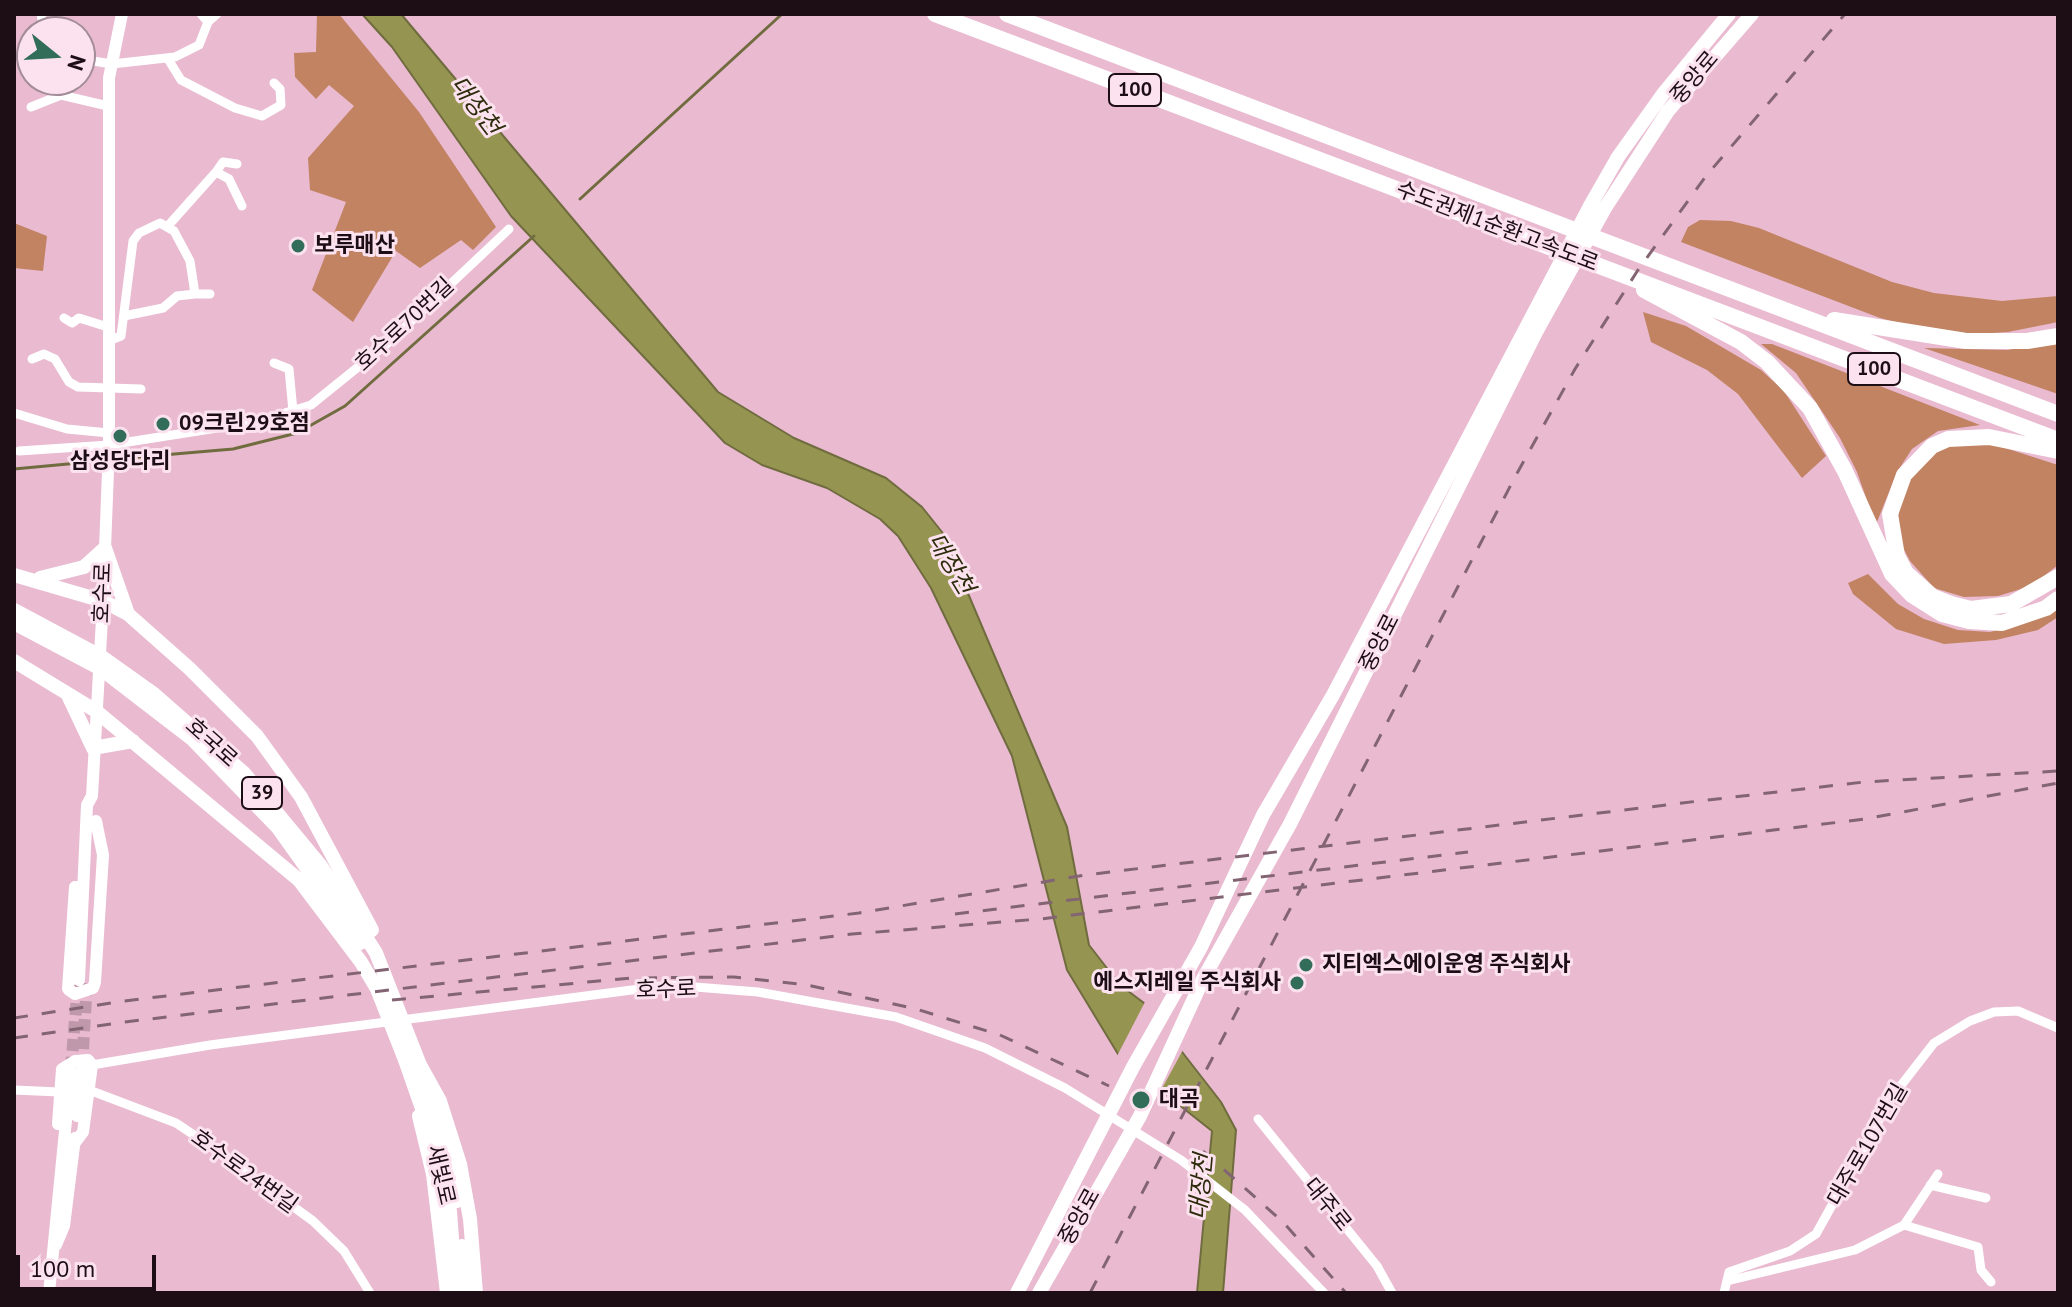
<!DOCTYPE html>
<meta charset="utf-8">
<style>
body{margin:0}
#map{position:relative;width:2072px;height:1307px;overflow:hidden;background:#e9bad0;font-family:"PT Sans",sans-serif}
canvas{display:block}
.frame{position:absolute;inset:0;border:16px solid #1d0e16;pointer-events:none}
.north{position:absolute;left:16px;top:16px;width:80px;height:80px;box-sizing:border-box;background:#fbe2ee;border:2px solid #a28d98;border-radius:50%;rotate:108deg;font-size:22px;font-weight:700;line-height:32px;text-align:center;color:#1d0e16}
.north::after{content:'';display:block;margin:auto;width:28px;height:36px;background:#316d58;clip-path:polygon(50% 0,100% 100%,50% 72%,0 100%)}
.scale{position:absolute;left:16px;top:1255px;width:140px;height:36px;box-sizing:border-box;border:4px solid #1d0e16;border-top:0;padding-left:10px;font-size:24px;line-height:28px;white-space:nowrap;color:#1d0e16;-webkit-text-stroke:6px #fbe2ee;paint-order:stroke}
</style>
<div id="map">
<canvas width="2072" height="1307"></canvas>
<div class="frame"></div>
<div class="north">N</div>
<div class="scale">100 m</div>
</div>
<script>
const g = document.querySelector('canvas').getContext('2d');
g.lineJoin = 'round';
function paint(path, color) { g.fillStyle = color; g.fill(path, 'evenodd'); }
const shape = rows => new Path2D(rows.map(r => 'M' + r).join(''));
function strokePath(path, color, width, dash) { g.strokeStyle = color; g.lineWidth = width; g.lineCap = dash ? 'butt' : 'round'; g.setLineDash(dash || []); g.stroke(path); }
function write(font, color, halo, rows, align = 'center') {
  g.font = font + ' "PT Sans","Noto Sans KR",sans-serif'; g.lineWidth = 6; g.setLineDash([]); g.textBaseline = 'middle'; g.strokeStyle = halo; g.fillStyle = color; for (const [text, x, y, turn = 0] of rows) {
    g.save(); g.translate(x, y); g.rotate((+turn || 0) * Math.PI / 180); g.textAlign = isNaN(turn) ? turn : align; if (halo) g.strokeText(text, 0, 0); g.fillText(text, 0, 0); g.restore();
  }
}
const forest = shape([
 [317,14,339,14,419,112,496,227,473,250,461,240,420,268,396,251,353,322,312,290,346,202,310,190,308,158,354,106,329,85,316,99,295,77,294,53,316,52],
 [1700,220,1731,221,1759,228,1892,282,1934,293,2002,301,2058,296,2058,322,2008,332,1975,334,1923,329,1880,318,1681,242,1688,227],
 [14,223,47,236,43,271,14,268],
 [1643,312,1686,326,1761,370,1784,391,1826,456,1802,478,1738,394,1707,370,1651,342],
 [2058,342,2058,394,1924,348,2007,350],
 [1761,344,1772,344,1980,425,1938,431,1912,449,1897,472,1877,522,1883,546,1857,472,1840,438,1796,373],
 [1973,443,1999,446,2058,465,2058,565,2031,586,1998,596,1964,597,1934,588,1910,561,1900,542,1898,517,1902,495,1913,473,1941,447],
 [1868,574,1898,604,1924,619,1958,630,1990,632,2020,624,2058,605,2058,617,2038,630,1996,640,1944,644,1896,629,1853,594,1848,583]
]);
const water = shape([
 [362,14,401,14,718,392,794,438,886,478,922,507,942,532,1067,827,1089,945,1120,985,1144,1003,1221,1102,1236,1130,1223,1293,1197,1293,1212,1131,1121,1059,1067,970,1012,756,931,588,898,536,880,519,827,488,762,465,725,443,511,216,392,47,362,14]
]);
const pier = shape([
 [1146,1000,1184,1048,1159,1094,1116,1058]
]);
const stream = shape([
 [580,199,782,14],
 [116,459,233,449,297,433,345,406,534,236],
 [14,469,100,461]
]);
const secondaryTunnel = shape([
 [82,1067,87,981],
 [71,1069,78,984]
]);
const minor = shape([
 [41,14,44,32],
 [201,14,208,22,217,14],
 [80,59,112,64,175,57,199,45,208,22],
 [168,59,181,80,235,108,262,116,281,105,280,89,274,83],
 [31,107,61,95,108,106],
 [216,172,223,162,237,164],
 [167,227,216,172,229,179,242,206],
 [195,294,210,294],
 [64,318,72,323,79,318,108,327],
 [108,341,121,336,133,241,139,233,160,223,174,231,190,261,195,294,177,296,163,308,124,316],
 [32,359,44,354,55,359,69,382,78,387,141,389],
 [274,363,289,369,293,411],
 [14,413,67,429,109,433],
 [19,451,109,445,255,422,311,405,389,342,509,229],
 [92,1065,210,1045,670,985,758,992,896,1017,985,1048,1065,1088,1181,1160,1245,1210,1324,1293],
 [14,1090,59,1092],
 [89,1090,176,1123,206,1143,313,1221,344,1251,370,1293],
 [1258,1119,1377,1266,1392,1293],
 [1930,1185,1986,1198],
 [1904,1225,1978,1247,1981,1270,1991,1282],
 [1727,1281,1855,1250,1904,1225,1938,1174],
 [1724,1293,1729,1272,1790,1251,1816,1234,1892,1097,1934,1043,1970,1021,1994,1012,2018,1011,2058,1028]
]);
const secondary = shape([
 [75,887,68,989,75,994,93,988,95,982,103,855,96,821],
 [79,980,87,805,92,796,103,601,109,445,109,78,122,14],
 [77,1116,82,1070],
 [58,1124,62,1069,75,1061,88,1060,92,1065,83,1132,74,1144],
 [56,1245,64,1226,75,1138],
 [49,1293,71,1070]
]);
const primary = shape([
 [14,575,103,601,128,614,190,669,257,736,301,797,372,930],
 [40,578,84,567,105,548,128,614],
 [14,610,102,657,154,694,244,773,321,866,376,953,420,1065,440,1101,460,1164,470,1219,476,1293],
 [14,623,101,669,192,739,278,828,360,943],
 [14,661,96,711,299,880,361,962,377,989,405,1060],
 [67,693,93,748,133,741],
 [419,1116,433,1174,447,1293],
 [1017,1293,1133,1067,1201,947,1263,815,1333,695,1590,206,1618,157,1663,94,1729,14],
 [1039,1293,1140,1116,1203,979,1290,824,1536,332,1605,208,1668,111,1752,14]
]);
const trunk = shape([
 [405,1060,440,1160,450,1211,456,1293],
 [420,1065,452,1167,457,1201],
 [462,1246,466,1293]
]);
const motorway = shape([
 [935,14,2058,440],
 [1007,14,2058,414],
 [1644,290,1741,342,1767,362,1810,408,1845,471,1892,574,1912,595,1942,614,1969,621,2002,623,2046,608,2058,599],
 [1834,320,1966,341,2027,341,2058,336],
 [2058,451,1989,437,1948,439,1932,446,1904,475,1890,514,1897,556,1906,573,1933,597,1951,604,1971,609,2011,604,2058,577]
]);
const rail = shape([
 [955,914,1468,852],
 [392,1000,632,978,734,977,807,985,916,1009,1000,1035,1109,1086],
 [14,1018,124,1001,859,913,1085,875,1699,801,1864,782,2058,771],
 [14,1038,125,1022,852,934,1040,919,1865,819,2058,783],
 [1203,1151,1283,1222,1346,1293],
 [1090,1293,1515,477,1575,369,1638,270,1706,176,1845,14]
]);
const markers = [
 [298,246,8,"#316d58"],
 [163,424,8,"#316d58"],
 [120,436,8,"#316d58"],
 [1306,965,8,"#316d58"],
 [1297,983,8,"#316d58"],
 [1141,1100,10,"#316d58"]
];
const shields = [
 [1135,90,52],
 [1874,369,52],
 [262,793,40]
];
const shieldNames = [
 ["100",1135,90],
 ["100",1874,369],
 ["39",262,793]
];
const streetNames = [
 ["중앙로",1695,78,-50],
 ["수도권제1순환고속도로",1497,227,21],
 ["호수로70번길",405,325,-43],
 ["호수로",103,593,-88],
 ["중앙로",1380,643,-63],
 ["호국로",211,743,42],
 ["호수로",666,990,-2],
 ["대주로107번길",1868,1145,-60],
 ["호수로24번길",244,1172,36],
 ["새빛로",440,1175,77],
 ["대주로",1327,1205,51],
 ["중앙로",1080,1217,-61]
];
const poiNames = [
 ["보루매산",314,246],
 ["09크린29호점",179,424],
 ["삼성당다리",120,462,"center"],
 ["지티엑스에이운영 주식회사",1322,965],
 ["에스지레일 주식회사",1281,983,"right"],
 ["대곡",1159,1100]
];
const waterNames = [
 ["대장천",475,106,53],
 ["대장천",950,564,59],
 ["대장천",1202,1187,-85]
];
paint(forest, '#c18362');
paint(water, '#959451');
strokePath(water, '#716c3f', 2);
paint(pier, '#e9bad0');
strokePath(stream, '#716c3f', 3);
strokePath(secondaryTunnel, '#c098ab', 12, [12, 6]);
strokePath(minor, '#fff', 9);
strokePath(secondary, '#fff', 12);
strokePath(primary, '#fff', 14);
strokePath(trunk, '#fff', 14);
strokePath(motorway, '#fff', 16);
strokePath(rail, '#836473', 3, [14, 14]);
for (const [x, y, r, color] of markers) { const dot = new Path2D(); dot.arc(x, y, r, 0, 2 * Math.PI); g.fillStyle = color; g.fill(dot); strokePath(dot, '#fbe2ee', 3); }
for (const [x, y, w] of shields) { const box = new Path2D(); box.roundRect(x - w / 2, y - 16, w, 32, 6); g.fillStyle = '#fbe2ee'; g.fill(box); strokePath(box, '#1d0e16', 2); }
write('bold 20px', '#1d0e16', null, shieldNames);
write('22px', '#1d0e16', '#fbe2ee', streetNames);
write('bold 22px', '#1d0e16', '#fbe2ee', poiNames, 'left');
write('italic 24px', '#2c2b0c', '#fbe2ee', waterNames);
</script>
